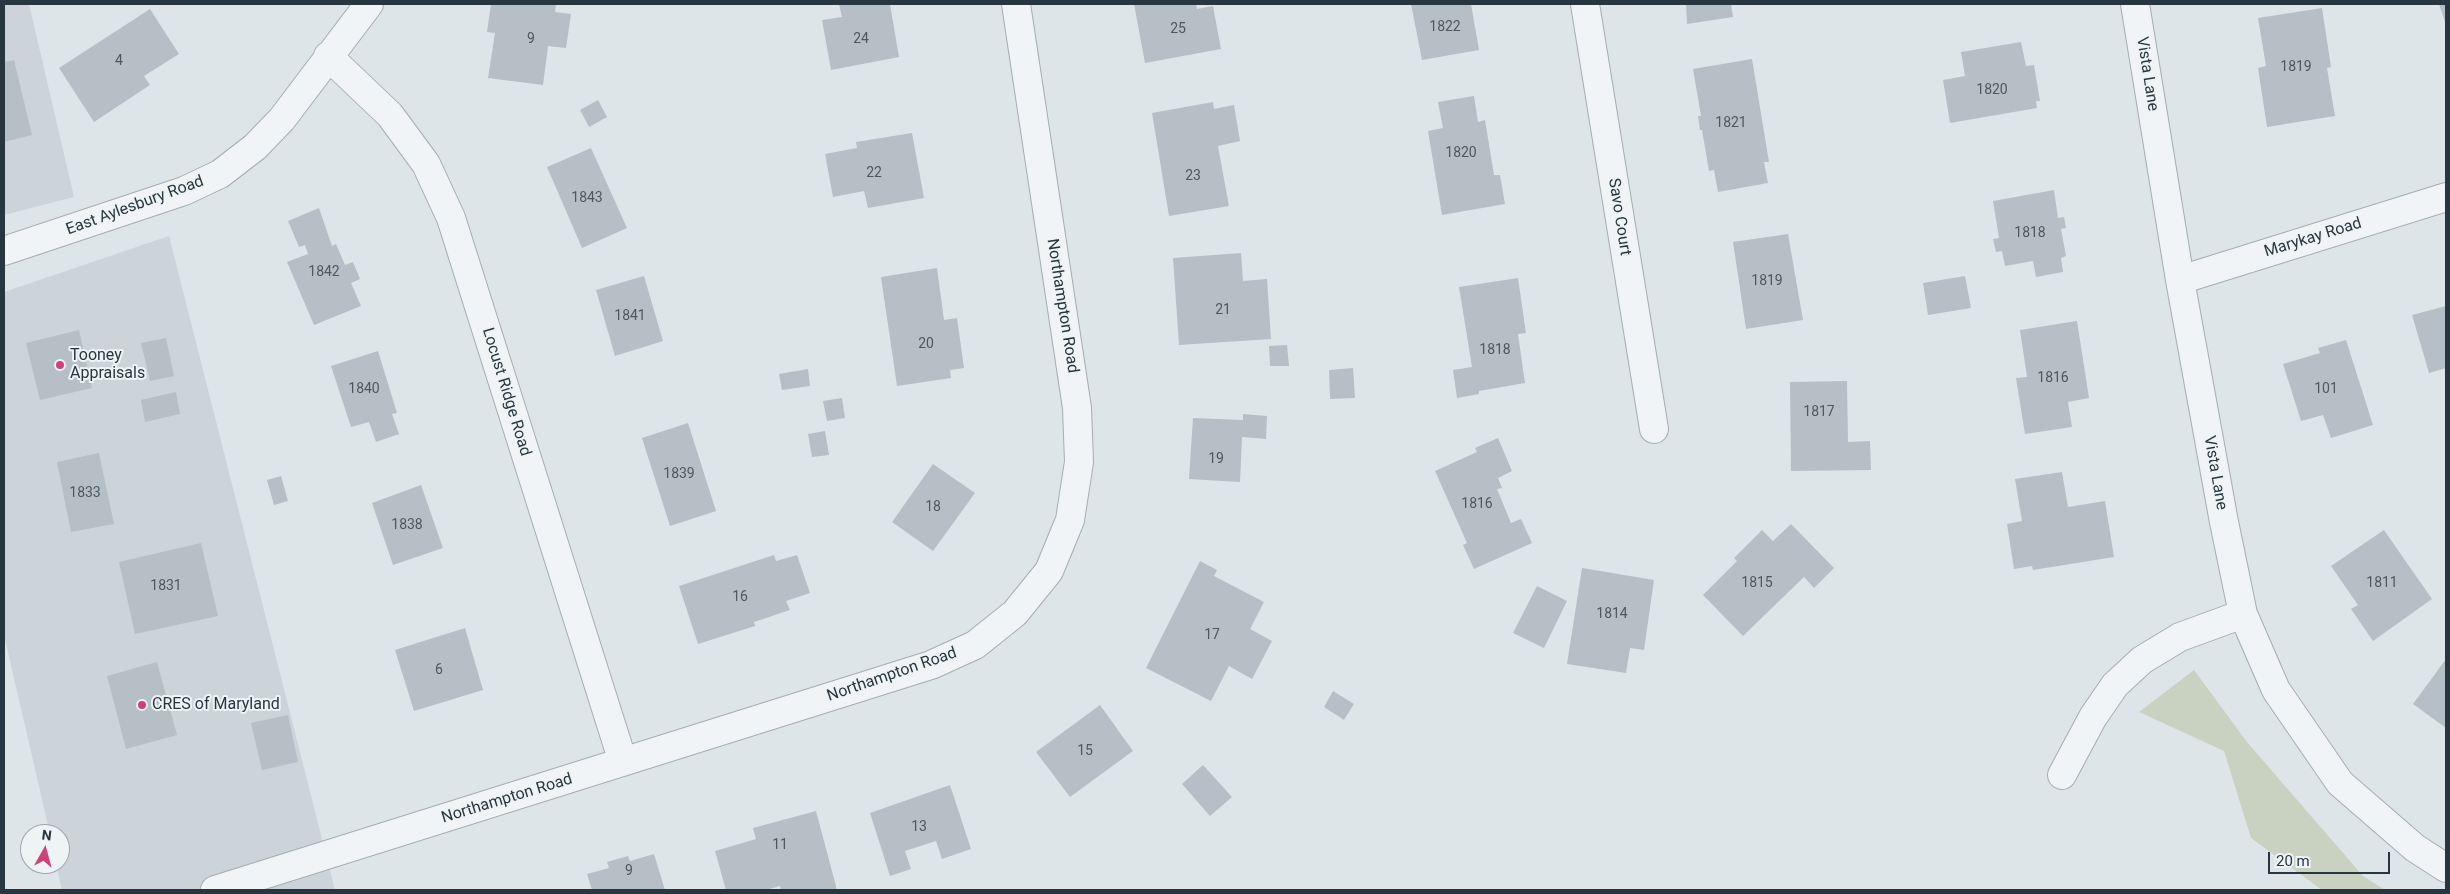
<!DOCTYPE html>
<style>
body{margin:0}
#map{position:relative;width:2450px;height:894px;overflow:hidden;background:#dee5e8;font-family:Roboto,sans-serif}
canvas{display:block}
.frame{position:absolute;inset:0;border:5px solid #27363f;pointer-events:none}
.north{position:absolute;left:20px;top:824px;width:50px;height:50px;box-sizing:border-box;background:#eef3f6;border:1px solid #9ea7ad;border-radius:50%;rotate:7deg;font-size:14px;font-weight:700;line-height:20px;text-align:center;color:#27363f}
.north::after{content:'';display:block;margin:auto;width:18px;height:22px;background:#ce427a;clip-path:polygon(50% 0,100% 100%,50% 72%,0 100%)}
.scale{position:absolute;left:2268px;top:852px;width:122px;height:22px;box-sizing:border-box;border:2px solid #27363f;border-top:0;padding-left:6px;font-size:15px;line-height:18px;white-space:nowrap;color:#27363f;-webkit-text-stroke:4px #eef3f6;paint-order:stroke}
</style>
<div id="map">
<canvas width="2450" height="894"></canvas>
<div class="frame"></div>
<div class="north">N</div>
<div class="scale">20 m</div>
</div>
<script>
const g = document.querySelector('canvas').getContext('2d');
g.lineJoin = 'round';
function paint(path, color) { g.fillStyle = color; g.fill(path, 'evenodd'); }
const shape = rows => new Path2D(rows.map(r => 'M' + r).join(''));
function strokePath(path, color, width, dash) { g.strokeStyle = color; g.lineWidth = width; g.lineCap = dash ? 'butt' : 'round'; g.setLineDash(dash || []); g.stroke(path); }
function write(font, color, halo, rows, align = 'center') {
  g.font = font + ' Roboto,sans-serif'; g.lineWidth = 4; g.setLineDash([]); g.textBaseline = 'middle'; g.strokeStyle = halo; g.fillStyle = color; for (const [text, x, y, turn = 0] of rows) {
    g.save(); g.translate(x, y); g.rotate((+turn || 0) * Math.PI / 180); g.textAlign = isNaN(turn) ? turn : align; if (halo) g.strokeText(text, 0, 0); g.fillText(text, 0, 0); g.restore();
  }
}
const built = shape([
 [4,4,29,4,74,197,4,215],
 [169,236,335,890,62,890,56,864,60,864,60,834,50,834,4,635,4,292]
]);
const green = shape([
 [2194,670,2247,742,2363,876,2385,890,2322,890,2251,838,2224,751,2139,712]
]);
const building = shape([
 [491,4,556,4,555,12,571,14,566,48,548,46,543,85,488,78,495,33,487,32],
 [839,4,890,4,899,57,831,70,822,20,842,17],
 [1134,4,1196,4,1197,9,1213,6,1221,49,1145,63],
 [1411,4,1471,4,1479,50,1422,60],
 [1686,4,1731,4,1733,17,1687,24],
 [2439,4,2446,4,2446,25],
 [2322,8,2331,67,2327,68,2335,116,2267,127,2258,68,2266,66,2258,18],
 [150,9,179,54,144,76,150,85,94,122,59,68],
 [2021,42,2026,66,2034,65,2040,101,2036,101,2037,108,1950,123,1943,80,1965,76,1961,52],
 [1752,59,1769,162,1764,162,1768,183,1718,192,1714,170,1709,171,1702,130,1700,130,1698,116,1701,116,1693,69],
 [14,60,32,135,4,142,4,62],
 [1474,96,1478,122,1485,120,1494,175,1500,175,1505,204,1442,215,1428,131,1443,128,1438,102],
 [598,100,607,117,589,127,580,110],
 [1213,102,1214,109,1234,105,1240,141,1218,146,1229,206,1169,216,1152,113],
 [912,133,924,198,868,208,864,191,833,197,825,154,857,148,856,142],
 [591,148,627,228,582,248,547,167],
 [2054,190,2058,218,2064,217,2066,228,2061,229,2066,256,2061,258,2063,272,2036,277,2033,261,2005,266,2002,251,1996,252,1993,239,1999,238,1993,201],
 [319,208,332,246,336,244,345,265,353,262,360,279,351,283,361,306,314,325,287,262,308,254,305,245,299,247,288,221],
 [1788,234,1803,320,1746,329,1733,242],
 [1241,253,1243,281,1267,279,1271,339,1179,345,1173,258],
 [937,268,944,320,957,318,964,368,950,370,951,378,897,386,881,277],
 [644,276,663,341,615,356,596,290],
 [1965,276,1971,308,1928,315,1923,283],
 [1518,278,1526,333,1518,334,1525,383,1479,391,1479,394,1457,398,1453,370,1472,367,1459,287],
 [2446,306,2446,368,2429,373,2412,315],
 [2077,321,2089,398,2068,402,2072,427,2025,434,2016,378,2027,377,2020,330],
 [79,330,92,388,40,400,26,343],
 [166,338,174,376,150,381,141,343],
 [2346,340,2373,425,2331,438,2323,415,2301,421,2283,364,2320,353,2318,348],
 [1287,345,1289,366,1270,366,1269,346],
 [378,351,397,413,392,414,399,434,376,442,369,422,351,427,331,366],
 [1353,368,1355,398,1330,399,1329,370],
 [808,369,810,386,782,390,779,374],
 [1847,381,1848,442,1870,441,1871,470,1791,471,1790,382],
 [176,392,180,414,145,422,141,400],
 [842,398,845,418,827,421,823,401],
 [1243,414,1267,416,1266,439,1242,437,1240,482,1189,479,1193,418,1243,420],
 [688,423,716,511,670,526,642,438],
 [825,431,829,455,812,457,808,434],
 [1498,438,1512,471,1498,478,1502,488,1497,489,1511,523,1521,519,1532,543,1474,569,1463,545,1467,543,1435,471,1477,452,1475,448],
 [99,453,114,524,71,532,57,462],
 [933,464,975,493,933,551,892,522],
 [2062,472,2068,507,2105,501,2114,557,2033,570,2032,566,2014,569,2007,524,2022,521,2015,479],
 [281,476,288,501,274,505,267,480],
 [421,485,443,548,393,565,372,503],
 [1791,524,1834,568,1814,588,1804,577,1743,636,1703,595,1737,561,1734,558,1762,530,1773,541],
 [2384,530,2432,599,2373,641,2351,609,2358,605,2331,566],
 [201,543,218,616,135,634,119,562],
 [774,555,776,561,797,555,810,593,786,601,790,610,754,622,755,626,698,644,679,586],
 [1200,561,1217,570,1214,576,1264,602,1250,629,1272,641,1252,679,1229,666,1211,701,1146,668],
 [1582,568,1654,580,1644,650,1630,648,1626,673,1567,664],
 [1537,586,1567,601,1544,648,1513,633],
 [465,628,483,690,414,711,395,650],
 [2446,659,2446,728,2413,704],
 [157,662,177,735,126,749,107,676],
 [1333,691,1354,704,1344,720,1324,707],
 [1100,705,1133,751,1070,797,1036,752],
 [288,715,298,762,262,770,251,723],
 [1203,765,1232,797,1210,816,1182,784],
 [950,785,971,849,942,859,936,841,905,851,911,869,890,876,870,813],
 [816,811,837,890,781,890,780,886,766,890,726,890,715,851,756,839,753,828],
 [654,854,665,890,592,890,587,874,609,868,607,862,628,856,630,861]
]);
const minor = shape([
 [1585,4,1654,429],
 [2135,4,2180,280,2224,522,2243,614,2276,690,2340,783,2415,848,2446,868],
 [328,56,390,115,426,164,451,218,623,762],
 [4,251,184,191,220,174,255,147,282,119,369,4],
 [2180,280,2446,197],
 [2062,775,2093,717,2115,685,2142,660,2180,637,2243,614],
 [215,890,931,665,975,645,1015,613,1049,571,1070,520,1079,462,1077,408,1016,4]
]);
const markers = [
 [60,365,5,"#ce427a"],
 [142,705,5,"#ce427a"]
];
const numberNames = [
 ["1822",1445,27],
 ["25",1178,29],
 ["9",531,39],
 ["24",861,39],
 ["4",119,61],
 ["1819",2296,67],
 ["1820",1992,90],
 ["1821",1731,123],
 ["1820",1461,153],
 ["22",874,173],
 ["23",1193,176],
 ["1843",587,198],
 ["1818",2030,233],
 ["1842",324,272],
 ["1819",1767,281],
 ["21",1223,310],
 ["1841",630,316],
 ["20",926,344],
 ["1818",1495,350],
 ["1816",2053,378],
 ["1840",364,389],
 ["101",2326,389],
 ["1817",1819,412],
 ["19",1216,459],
 ["1839",679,474],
 ["1833",85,493],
 ["1816",1477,504],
 ["18",933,507],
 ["1838",407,525],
 ["1815",1757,583],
 ["1811",2382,583],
 ["1831",166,586],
 ["16",740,597],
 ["1814",1612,614],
 ["17",1212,635],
 ["6",439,670],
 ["15",1085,751],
 ["13",919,827],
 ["11",780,845],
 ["9",629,871]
];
const streetNames = [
 ["Vista Lane",2147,74,81],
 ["East Aylesbury Road",135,206,-20],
 ["Savo Court",1619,217,81],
 ["Marykay Road",2313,238,-17],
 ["Northampton Road",1062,306,81],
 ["Locust Ridge Road",506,392,73],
 ["Vista Lane",2215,473,80],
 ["Northampton Road",892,675,-19],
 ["Northampton Road",507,799,-17]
];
const poiNames = [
 ["Tooney",70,356],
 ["Appraisals",70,374],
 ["CRES of Maryland",152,705]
];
paint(built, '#ccd4da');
paint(green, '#c9d2c0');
paint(building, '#b6bfc5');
strokePath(minor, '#a3adb2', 30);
strokePath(minor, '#f1f4f6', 28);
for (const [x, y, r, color] of markers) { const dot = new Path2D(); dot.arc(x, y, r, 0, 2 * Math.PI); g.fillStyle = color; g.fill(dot); strokePath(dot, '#eef3f6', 2); }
write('14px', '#4b5860', null, numberNames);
write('16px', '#27363f', '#eef3f6', streetNames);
write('16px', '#27363f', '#eef3f6', poiNames, 'left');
</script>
